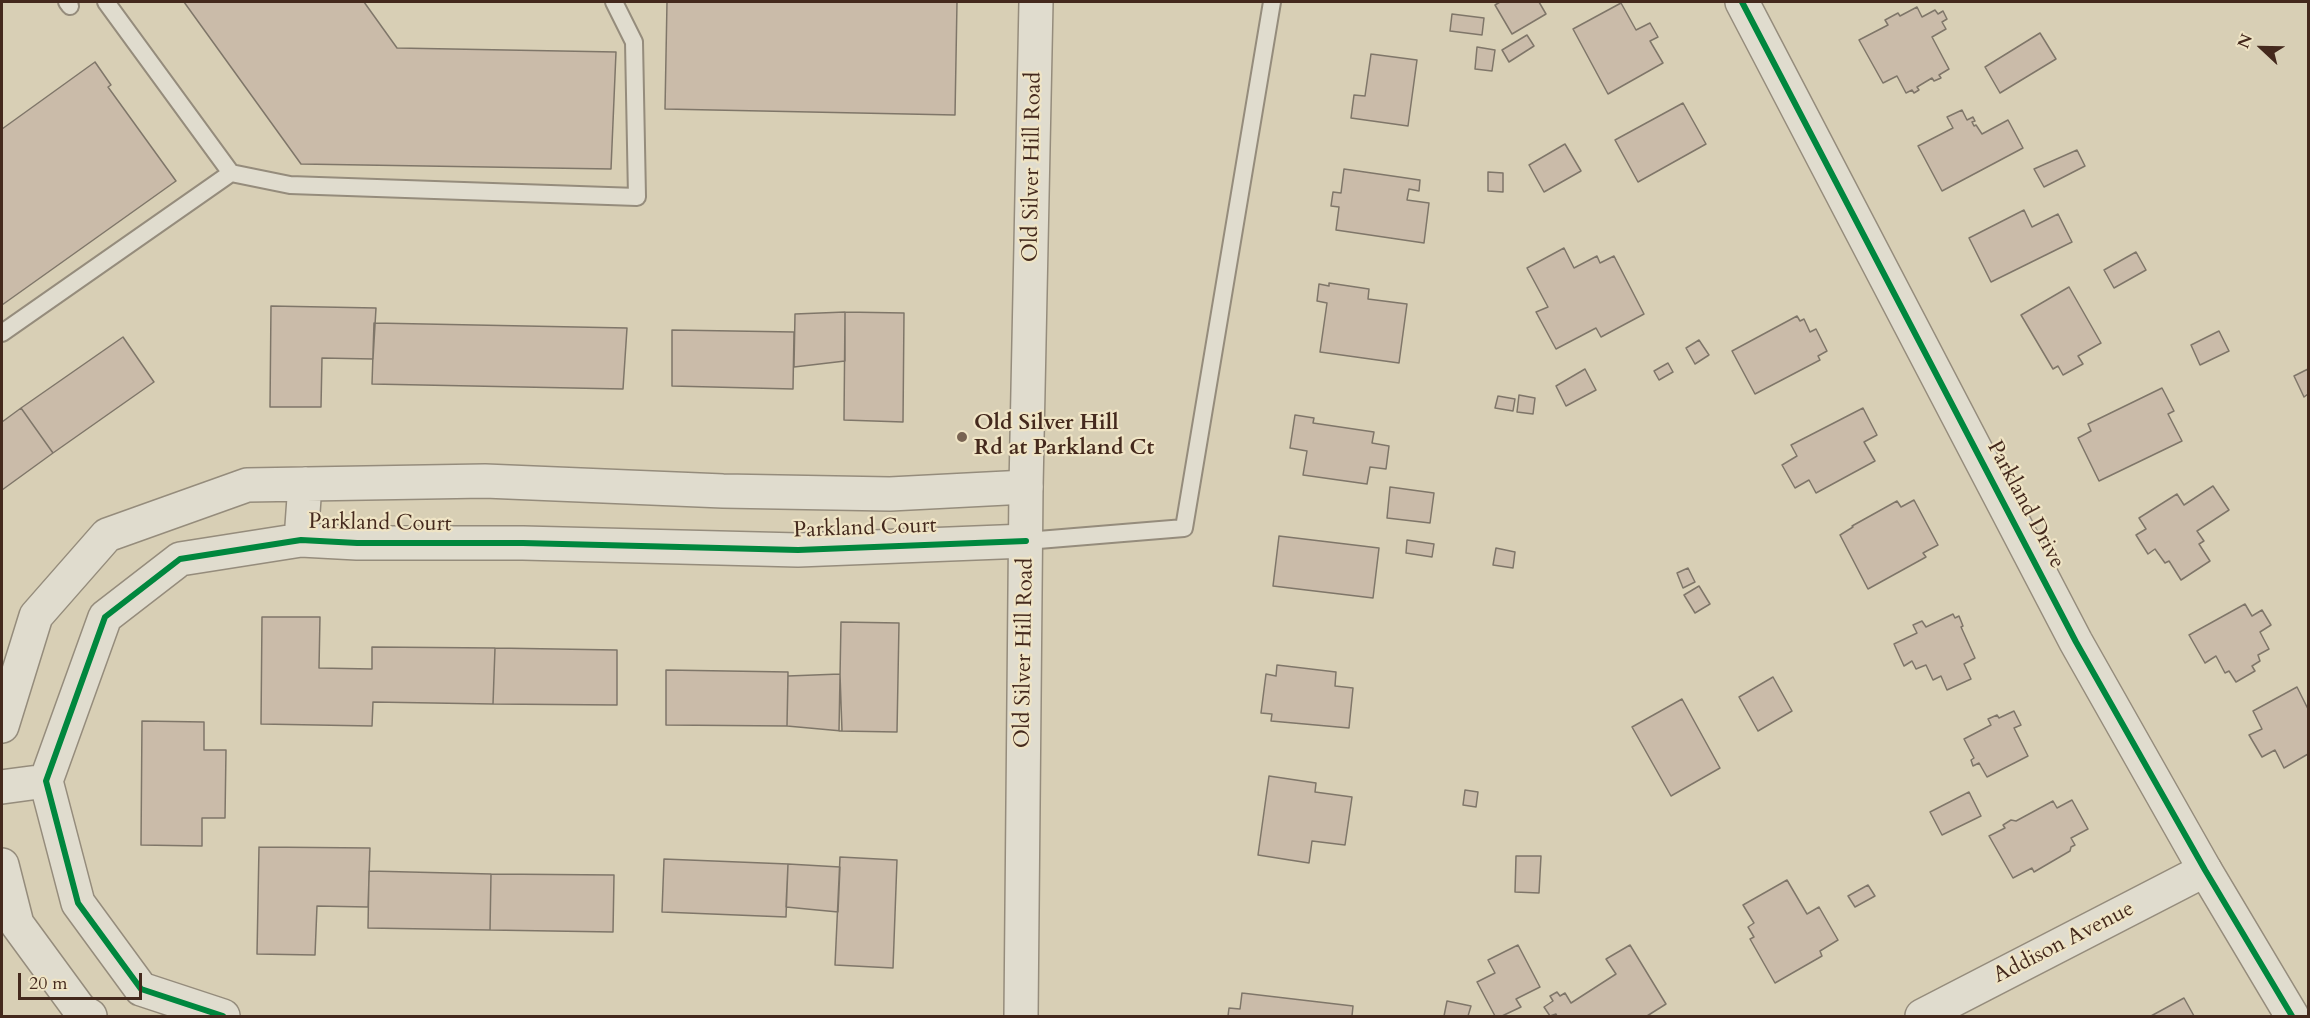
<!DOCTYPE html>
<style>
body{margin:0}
#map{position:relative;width:2310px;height:1018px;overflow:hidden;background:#d8cfb5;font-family:Cardo,serif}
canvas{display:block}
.frame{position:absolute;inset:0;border:3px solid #44291d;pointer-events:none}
.north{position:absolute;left:2232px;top:18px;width:60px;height:60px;-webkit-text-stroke:4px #efe4c5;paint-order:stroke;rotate:292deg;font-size:16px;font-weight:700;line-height:24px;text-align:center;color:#44291d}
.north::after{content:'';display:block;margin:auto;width:21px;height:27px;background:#44291d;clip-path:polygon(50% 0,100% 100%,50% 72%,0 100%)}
.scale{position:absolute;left:18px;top:973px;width:124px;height:27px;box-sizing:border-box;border:3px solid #44291d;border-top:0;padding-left:8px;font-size:18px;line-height:21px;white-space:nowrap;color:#44291d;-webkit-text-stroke:4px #efe4c5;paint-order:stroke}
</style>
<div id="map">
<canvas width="2310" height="1018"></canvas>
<div class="frame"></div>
<div class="north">N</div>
<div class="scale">20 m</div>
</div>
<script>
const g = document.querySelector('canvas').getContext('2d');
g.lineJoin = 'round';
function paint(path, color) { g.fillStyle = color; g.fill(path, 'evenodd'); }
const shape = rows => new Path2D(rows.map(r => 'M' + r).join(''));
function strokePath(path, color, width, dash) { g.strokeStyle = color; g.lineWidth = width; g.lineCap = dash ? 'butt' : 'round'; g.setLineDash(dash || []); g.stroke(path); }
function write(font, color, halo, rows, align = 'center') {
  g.font = font + ' Cardo,serif'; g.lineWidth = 4.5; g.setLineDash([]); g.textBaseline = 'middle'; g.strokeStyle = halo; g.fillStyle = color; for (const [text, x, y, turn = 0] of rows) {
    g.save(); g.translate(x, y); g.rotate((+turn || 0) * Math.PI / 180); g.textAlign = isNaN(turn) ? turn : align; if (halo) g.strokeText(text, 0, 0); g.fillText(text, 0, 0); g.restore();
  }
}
const building = shape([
 [184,2,364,2,397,48,616,52,611,169,301,164,184,2],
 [667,2,957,2,955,115,665,109,667,2],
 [1500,2,1539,2,1546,14,1512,34,1495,5,1500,2],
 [1621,3,1636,30,1650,23,1658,37,1650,41,1663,63,1608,94,1573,29,1621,3],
 [1917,7,1922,17,1935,10,1938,14,1943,11,1947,19,1942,22,1946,29,1932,37,1949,69,1939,75,1941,78,1934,81,1932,78,1917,87,1919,90,1914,93,1912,90,1906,93,1897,76,1883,83,1859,40,1888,25,1885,20,1898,13,1900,16,1917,7],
 [1452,14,1484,18,1482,35,1450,31,1452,14],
 [2040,33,2056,59,2000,93,1985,67,2040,33],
 [1527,35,1534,46,1509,62,1502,50,1527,35],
 [1477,47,1495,50,1492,71,1475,69,1477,47],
 [1371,54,1417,60,1408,126,1351,118,1354,95,1365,96,1371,54],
 [95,62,111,85,108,87,176,181,2,305,2,129,95,62],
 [1683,103,1706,144,1638,182,1615,140,1683,103],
 [1962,110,1967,120,1973,117,1975,121,1972,122,1974,126,1976,125,1982,134,2008,120,2023,148,1942,191,1918,146,1953,128,1947,117,1962,110],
 [1565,144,1581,171,1544,192,1529,165,1565,144],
 [2077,150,2085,166,2044,187,2034,169,2077,150],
 [1344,169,1420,180,1419,191,1409,189,1407,200,1429,203,1424,243,1336,230,1339,207,1331,206,1333,192,1341,193,1344,169],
 [1488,172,1503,173,1503,192,1488,191,1488,172],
 [2024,210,2032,227,2058,214,2072,242,1991,282,1969,238,2024,210],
 [1564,248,1574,268,1597,256,1600,263,1614,256,1644,314,1601,337,1596,328,1556,349,1536,312,1548,307,1527,268,1564,248],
 [2136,252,2146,270,2114,288,2104,270,2136,252],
 [1329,283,1369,289,1368,299,1407,304,1399,363,1320,352,1327,303,1317,301,1319,284,1329,286,1329,283],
 [2069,287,2101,343,2078,356,2083,364,2063,375,2058,366,2053,369,2021,315,2069,287],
 [271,306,376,308,373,359,322,358,321,407,270,407,271,306],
 [845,312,904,313,903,422,844,420,845,312],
 [845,312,845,361,794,367,795,314,845,312],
 [1797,316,1800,321,1804,319,1810,332,1816,329,1827,351,1818,356,1820,360,1755,394,1732,351,1797,316],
 [374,323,627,328,623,389,372,384,374,323],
 [672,330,794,332,793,389,672,386,672,330],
 [2219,331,2229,351,2200,365,2191,345,2219,331],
 [123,337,154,382,53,453,21,408,123,337],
 [1699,340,1709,355,1695,364,1686,348,1699,340],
 [1668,363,1673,372,1659,380,1654,371,1668,363],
 [1585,369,1596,390,1566,406,1556,386,1585,369],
 [2308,369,2308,394,2304,397,2294,376,2308,369],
 [2162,388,2174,411,2168,414,2182,441,2099,481,2078,438,2091,431,2088,424,2162,388],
 [1519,395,1535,398,1533,414,1517,412,1519,395],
 [1498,396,1515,399,1513,411,1495,408,1498,396],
 [21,408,53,453,2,490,2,422,21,408],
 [1863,408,1877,435,1864,442,1875,461,1816,493,1809,480,1795,488,1782,465,1797,456,1791,445,1863,408],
 [1295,415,1314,418,1313,423,1374,432,1372,443,1389,446,1386,469,1370,467,1367,484,1303,475,1307,451,1290,448,1295,415],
 [2213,486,2229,510,2197,531,2204,541,2199,544,2210,561,2181,580,2169,561,2165,563,2155,549,2148,554,2136,535,2146,529,2139,518,2177,494,2184,505,2213,486],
 [1390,487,1434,493,1430,523,1387,518,1390,487],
 [1914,500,1938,545,1923,553,1926,557,1868,589,1840,535,1853,527,1852,526,1897,501,1901,507,1914,500],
 [1279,536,1379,548,1373,598,1273,586,1279,536],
 [1407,540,1434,544,1432,557,1406,553,1407,540],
 [1496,548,1515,552,1513,568,1493,565,1496,548],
 [1688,568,1695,582,1683,588,1677,573,1688,568],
 [1699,586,1710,604,1695,613,1684,595,1699,586],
 [2245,604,2252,616,2262,610,2271,625,2260,632,2269,649,2258,655,2260,661,2252,666,2255,671,2236,682,2229,671,2225,673,2216,656,2205,663,2189,635,2245,604],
 [1953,614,1955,618,1959,616,1963,626,1961,627,1975,658,1964,664,1971,679,1947,690,1941,676,1933,680,1926,665,1916,669,1912,661,1904,666,1894,644,1917,633,1913,625,1922,621,1926,627,1953,614],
 [262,617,320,617,319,668,372,669,372,647,495,648,493,704,373,702,372,726,261,724,262,617],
 [841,622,899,623,897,732,839,731,841,622],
 [495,648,617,650,617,705,493,704,495,648],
 [1277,665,1336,672,1335,686,1353,688,1349,728,1271,721,1272,714,1261,713,1266,674,1276,676,1277,665],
 [666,670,788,672,787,726,666,725,666,670],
 [840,674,842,731,787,726,788,676,840,674],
 [1773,677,1792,711,1758,731,1739,697,1773,677],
 [2297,687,2308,709,2308,754,2284,768,2275,750,2262,757,2249,735,2262,729,2253,711,2297,687],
 [1682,699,1720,768,1671,796,1632,727,1682,699],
 [2014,711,2021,725,2014,728,2028,756,1987,777,1979,763,1973,766,1971,760,1974,758,1964,739,1991,725,1988,719,1997,715,1999,718,2014,711],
 [142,721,204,722,204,750,226,750,225,818,202,818,202,846,141,845,142,721],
 [1269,776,1316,783,1315,792,1352,797,1345,845,1312,841,1309,863,1258,855,1269,776],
 [1465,790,1478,792,1476,807,1463,805,1465,790],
 [1969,792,1981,816,1942,835,1930,812,1969,792],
 [2072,800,2088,829,2071,838,2075,845,2071,847,2070,851,2034,872,2032,868,2013,878,1989,836,2005,828,2003,825,2011,820,2016,821,2053,801,2057,808,2072,800],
 [259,847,370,848,368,907,317,906,315,955,257,954,259,847],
 [1516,856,1541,856,1539,893,1515,892,1516,856],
 [840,857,897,860,893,968,835,965,840,857],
 [664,859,788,864,786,917,662,912,664,859],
 [788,864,840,867,838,912,786,907,788,864],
 [369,871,491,874,490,930,368,928,369,871],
 [491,874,614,875,613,932,490,930,491,874],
 [1787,880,1807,914,1819,907,1838,940,1820,951,1822,956,1775,983,1750,939,1754,937,1748,927,1754,923,1743,905,1787,880],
 [1868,885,1875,896,1855,907,1848,896,1868,885],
 [1518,945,1540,987,1516,999,1521,1007,1502,1016,1495,1016,1477,982,1495,973,1488,960,1518,945],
 [1630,945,1666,1004,1647,1016,1557,1016,1556,1014,1550,1016,1544,1007,1553,1001,1550,996,1557,992,1560,996,1565,993,1571,1003,1616,974,1606,959,1630,945],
 [1242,993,1353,1006,1352,1016,1228,1016,1229,1008,1240,1009,1242,993],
 [2184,998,2194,1016,2151,1016,2184,998],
 [1447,1001,1471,1006,1468,1016,1444,1016,1447,1001]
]);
const service = shape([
 [67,2,70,6],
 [106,2,231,173,290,185,637,197,634,42,614,2],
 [2,333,231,173],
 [1026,541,1184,528,1272,2]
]);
const minor = shape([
 [301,540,305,484],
 [2,726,36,616,107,535,247,485,485,481,723,491,890,494,1026,487],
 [2,787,46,781],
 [2,865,17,924,80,1010,90,1016],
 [223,1016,141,989,78,903,46,781,105,617,180,559,301,540,357,543,523,543,798,550,1026,541],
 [1922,1016,2205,870]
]);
const tertiary = shape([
 [1742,2,2076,642,2205,870,2292,1016],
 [1021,1016,1026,487,1036,2]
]);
const cycleway = shape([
 [1742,2,2076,642,2205,870,2292,1016],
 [223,1016,141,989,78,903,46,781,105,617,180,559,301,540,357,543,523,543,798,550,1026,541]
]);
const markers = [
 [962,437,6,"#786352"]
];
const streetNames = [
 ["Old Silver Hill Road",1033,167,-89],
 ["Parkland Drive",2025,505,62],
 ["Parkland Court",380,524,1],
 ["Parkland Court",865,529,-2],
 ["Old Silver Hill Road",1025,653,-89],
 ["Addison Avenue",2064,943,-27]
];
const poiNames = [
 ["Old Silver Hill",974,424],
 ["Rd at Parkland Ct",974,449]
];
paint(building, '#cabba9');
strokePath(building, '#7f7669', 1.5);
strokePath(service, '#958c7c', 20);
strokePath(minor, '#958c7c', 36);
strokePath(tertiary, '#958c7c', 36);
strokePath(service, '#e0dcce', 16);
strokePath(minor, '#e0dcce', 33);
strokePath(tertiary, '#e0dcce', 33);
strokePath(cycleway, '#00873e', 6);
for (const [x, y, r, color] of markers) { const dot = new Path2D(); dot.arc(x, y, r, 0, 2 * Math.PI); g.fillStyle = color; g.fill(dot); strokePath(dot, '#efe4c5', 2); }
write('22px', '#44291d', '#efe4c5', streetNames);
write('bold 22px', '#44291d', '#efe4c5', poiNames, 'left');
</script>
